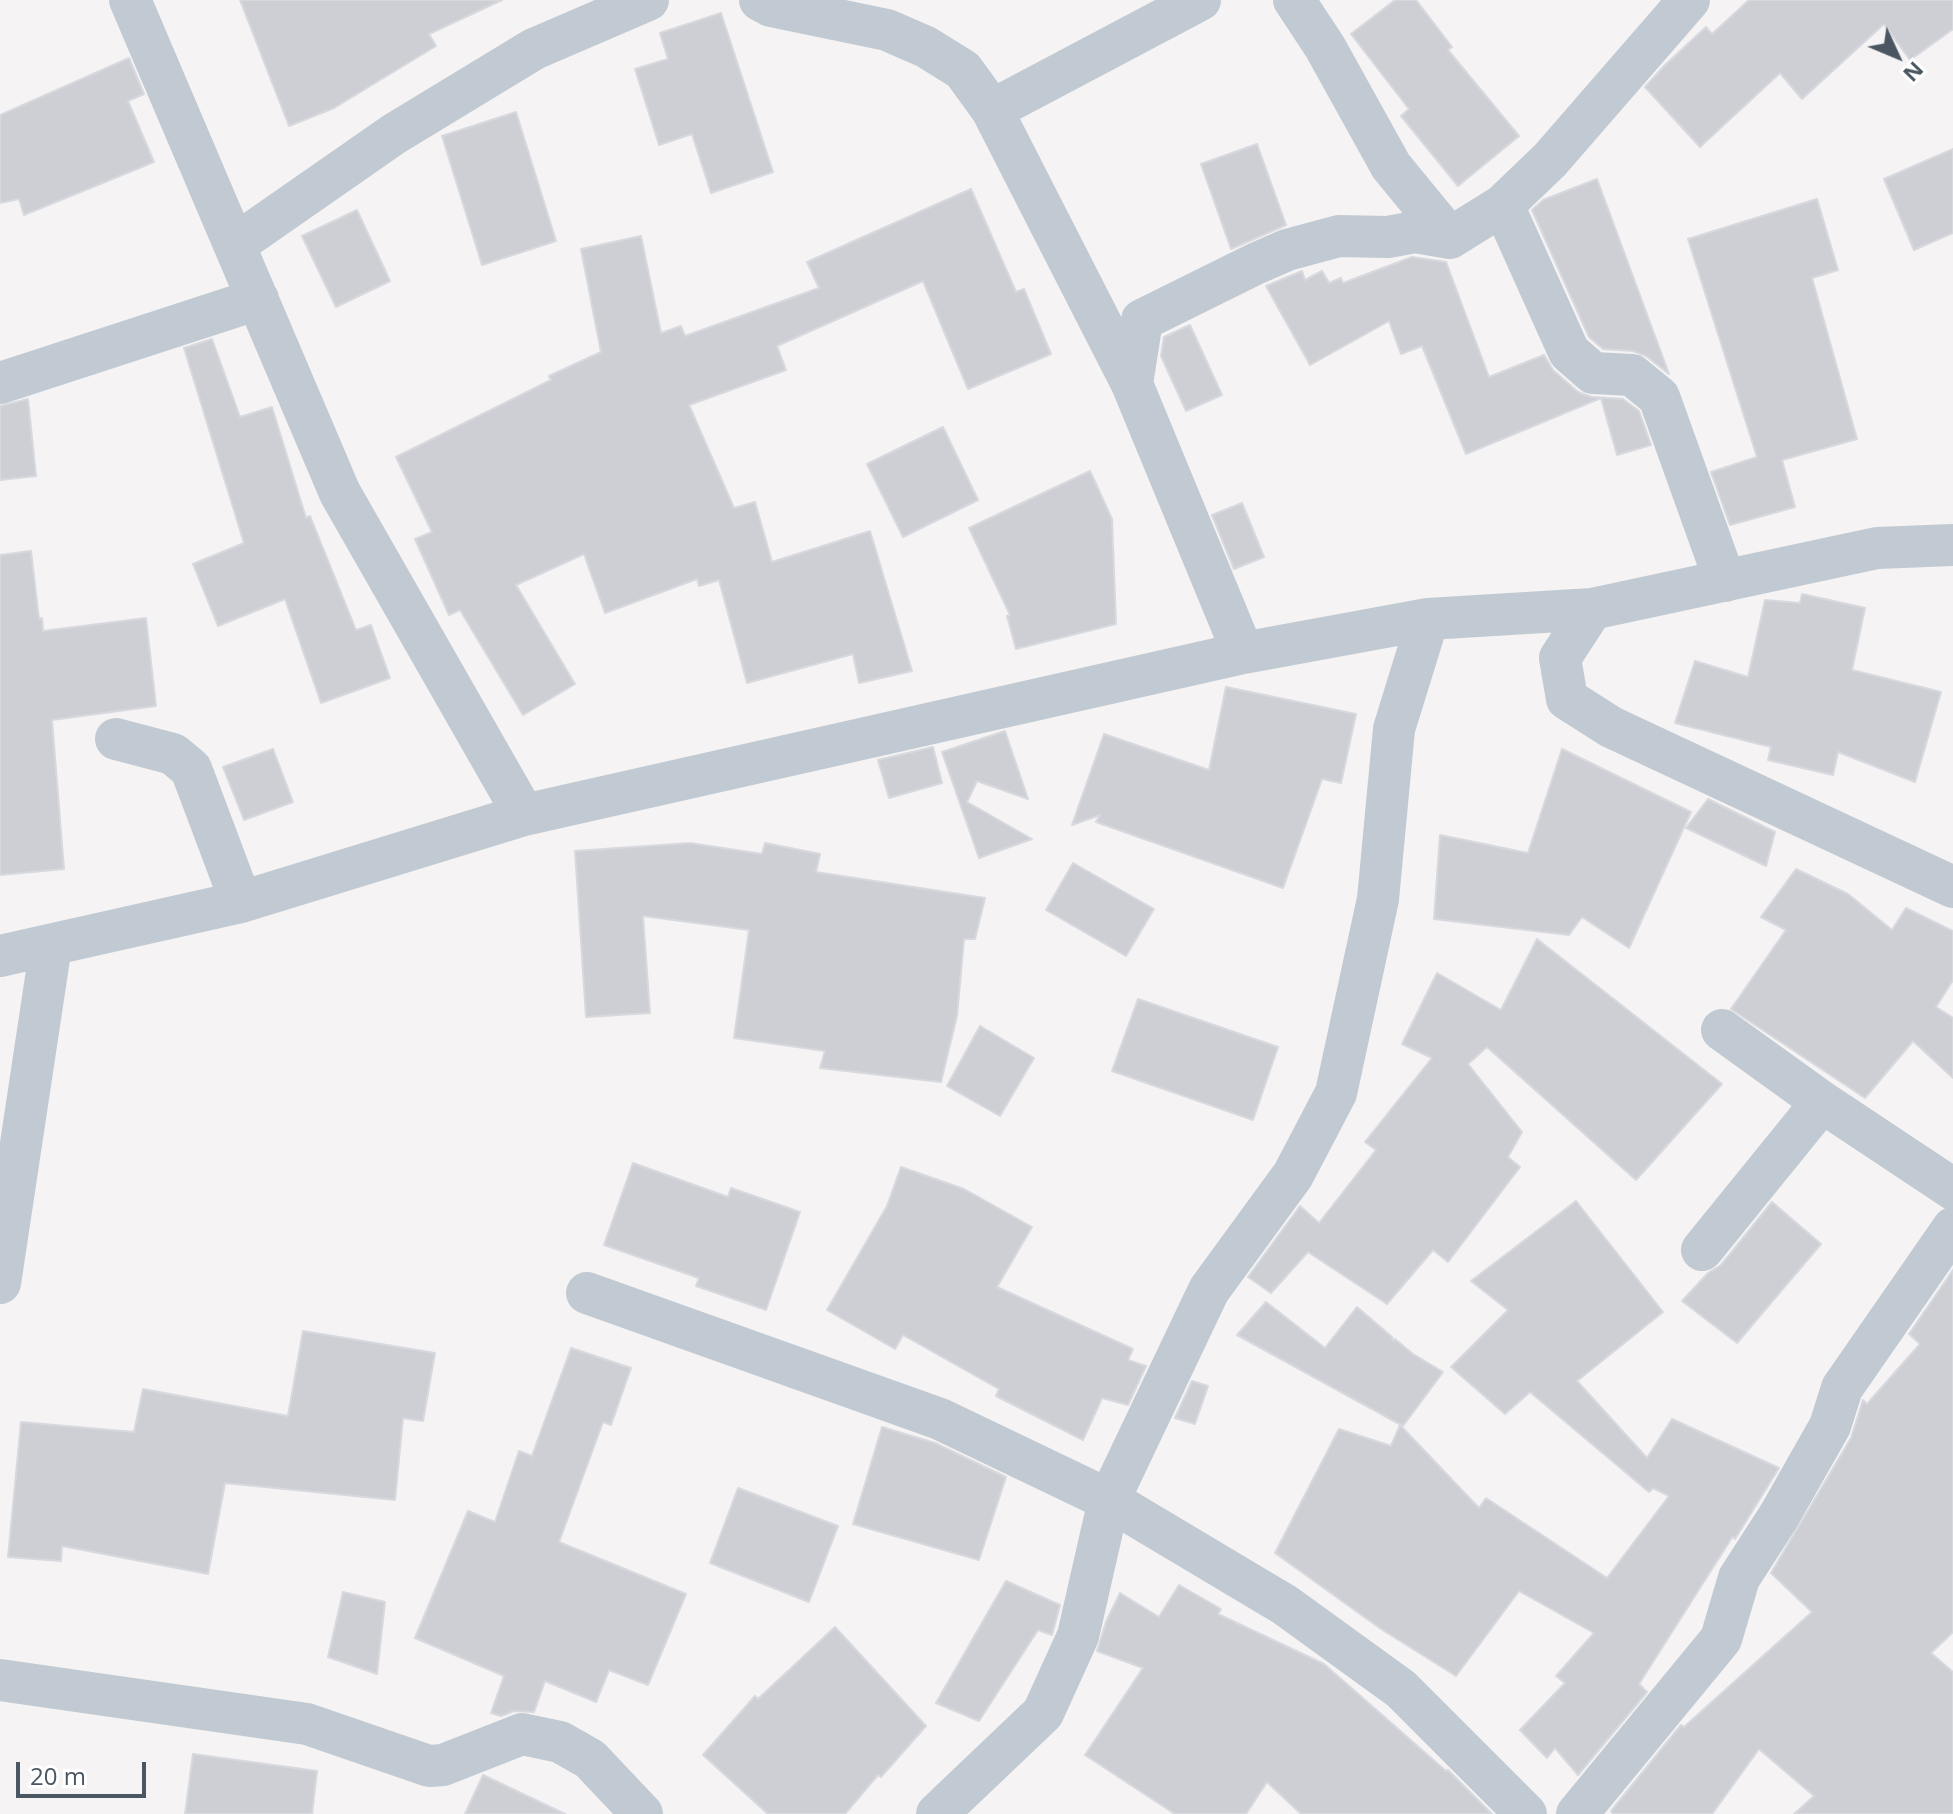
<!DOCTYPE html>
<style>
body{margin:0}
#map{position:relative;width:1953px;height:1814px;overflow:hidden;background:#f5f3f3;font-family:"Open Sans",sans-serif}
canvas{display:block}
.north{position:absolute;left:1857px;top:16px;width:80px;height:80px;-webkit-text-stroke:6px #fff;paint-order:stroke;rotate:134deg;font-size:22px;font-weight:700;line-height:32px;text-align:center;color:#4a5661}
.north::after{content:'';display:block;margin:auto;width:28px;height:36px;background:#4a5661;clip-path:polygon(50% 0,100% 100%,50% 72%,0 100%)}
.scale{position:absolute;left:16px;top:1762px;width:130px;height:36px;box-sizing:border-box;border:4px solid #4a5661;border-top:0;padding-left:10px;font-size:24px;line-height:28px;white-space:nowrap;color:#4a5661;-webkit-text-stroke:6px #fff;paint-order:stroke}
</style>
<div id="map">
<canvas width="1953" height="1814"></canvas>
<div class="north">N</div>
<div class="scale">20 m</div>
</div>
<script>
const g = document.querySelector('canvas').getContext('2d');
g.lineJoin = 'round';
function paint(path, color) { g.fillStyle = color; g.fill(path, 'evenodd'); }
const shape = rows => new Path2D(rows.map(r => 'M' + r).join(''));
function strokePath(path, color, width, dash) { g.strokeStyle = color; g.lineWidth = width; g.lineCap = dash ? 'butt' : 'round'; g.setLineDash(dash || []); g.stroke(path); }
const building = shape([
 [240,0,502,0,429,34,436,46,334,108,289,126,240,0],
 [1395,0,1416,0,1452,47,1448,50,1519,136,1458,186,1401,116,1409,109,1351,34,1395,0],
 [1749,0,1953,0,1953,29,1910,60,1884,24,1802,99,1780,73,1700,147,1645,87,1664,66,1706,27,1712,34,1749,0],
 [721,13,773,172,711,193,692,134,659,145,635,69,668,59,660,33,721,13],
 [129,58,144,94,128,101,154,162,24,215,19,199,0,203,0,115,129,58],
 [516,112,556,241,482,265,442,136,516,112],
 [1257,144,1286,225,1231,249,1201,164,1257,144],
 [1953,149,1953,233,1914,250,1884,179,1953,149],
 [1597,179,1669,374,1646,356,1633,351,1603,349,1589,337,1532,210,1543,200,1597,179],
 [971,189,1016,292,1024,289,1051,354,968,389,923,281,777,346,786,370,689,405,734,508,755,502,772,562,870,531,912,671,859,683,853,654,747,683,719,580,699,586,697,579,605,613,584,554,516,585,575,684,523,715,460,610,449,615,415,539,432,532,396,457,551,380,549,376,601,352,581,249,641,236,661,333,681,326,685,336,819,288,807,262,971,189],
 [1817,199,1838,270,1812,278,1857,439,1782,460,1795,507,1730,525,1711,472,1757,457,1688,239,1817,199],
 [357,210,390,281,336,307,302,236,357,210],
 [1412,257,1446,262,1489,377,1544,355,1553,370,1578,392,1592,397,1623,399,1639,411,1651,445,1617,455,1601,398,1466,454,1422,346,1401,354,1389,321,1310,365,1266,286,1302,271,1305,280,1322,271,1329,283,1341,278,1343,283,1412,257],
 [1190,325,1222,395,1186,411,1161,356,1164,337,1190,325],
 [212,339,240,417,272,407,306,518,310,516,356,630,371,625,390,678,321,703,285,599,218,626,193,564,244,543,184,348,212,339],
 [28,399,36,476,0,480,0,406,28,399],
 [943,427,978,500,903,537,867,464,943,427],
 [1090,471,1112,519,1116,624,1016,649,1007,616,1010,615,969,528,1090,471],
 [1242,503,1264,557,1234,569,1212,515,1242,503],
 [31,551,39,619,42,618,43,631,146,618,156,706,52,720,64,869,0,875,0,555,31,551],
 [1802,594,1865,608,1852,670,1941,692,1915,782,1838,752,1833,775,1768,760,1771,747,1675,723,1695,661,1748,677,1765,600,1800,603,1802,594],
 [1226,687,1356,714,1341,783,1322,779,1283,888,1096,822,1100,815,1072,825,1104,734,1209,770,1226,687],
 [1005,731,1028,799,977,781,967,802,1032,839,979,858,942,752,1005,731],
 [933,747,942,783,889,798,878,760,933,747],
 [273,749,293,802,244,820,223,767,273,749],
 [1562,749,1691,812,1629,948,1582,917,1569,935,1434,919,1440,835,1528,853,1562,749],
 [1708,799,1775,832,1766,866,1686,828,1708,799],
 [690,843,762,854,765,843,820,854,816,872,985,898,975,939,964,939,957,1016,941,1082,820,1068,825,1051,734,1038,749,930,643,916,650,1013,586,1017,575,851,690,843],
 [1073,863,1154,909,1126,956,1046,910,1073,863],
 [1796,869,1848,894,1892,930,1906,908,1953,931,1953,980,1936,1007,1953,1018,1953,1078,1913,1041,1865,1098,1731,1009,1786,930,1761,917,1796,869],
 [1537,939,1722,1084,1636,1180,1487,1047,1468,1064,1522,1132,1508,1157,1520,1167,1448,1262,1433,1250,1387,1304,1308,1252,1271,1293,1248,1277,1300,1206,1319,1223,1376,1150,1365,1142,1432,1058,1402,1044,1437,973,1501,1010,1537,939],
 [1138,999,1278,1047,1253,1120,1112,1071,1138,999],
 [980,1026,1034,1058,1000,1116,947,1086,980,1026],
 [633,1163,728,1197,731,1188,800,1212,766,1310,696,1286,699,1278,604,1245,633,1163],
 [901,1167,964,1189,1032,1227,997,1287,1133,1349,1128,1360,1146,1366,1128,1405,1102,1398,1083,1440,996,1396,999,1389,903,1335,895,1349,827,1310,887,1206,901,1167],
 [1576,1201,1663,1312,1577,1381,1647,1458,1672,1419,1779,1468,1735,1539,1733,1536,1639,1684,1647,1692,1578,1775,1555,1748,1547,1758,1520,1730,1565,1683,1556,1676,1594,1633,1519,1591,1456,1676,1381,1629,1275,1553,1339,1429,1391,1446,1400,1425,1479,1508,1486,1498,1607,1578,1669,1496,1653,1488,1649,1492,1530,1392,1505,1414,1451,1367,1508,1310,1471,1281,1576,1201],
 [1772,1202,1821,1244,1737,1343,1682,1301,1708,1273,1721,1265,1772,1202],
 [1953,1270,1953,1632,1931,1653,1953,1672,1953,1814,1794,1814,1814,1796,1759,1749,1712,1814,1613,1814,1611,1811,1681,1725,1684,1727,1812,1612,1771,1573,1851,1438,1863,1400,1867,1404,1920,1344,1909,1334,1953,1270],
 [1266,1302,1325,1348,1357,1307,1392,1337,1393,1341,1395,1339,1413,1354,1443,1372,1403,1426,1237,1335,1266,1302],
 [303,1331,435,1353,423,1421,403,1418,395,1500,225,1483,208,1574,62,1546,61,1561,8,1557,21,1422,134,1432,143,1389,288,1416,303,1331],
 [571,1348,631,1368,611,1425,603,1422,559,1542,686,1594,648,1685,609,1670,596,1702,545,1681,534,1712,514,1711,501,1716,491,1713,504,1676,415,1638,468,1511,495,1522,519,1451,532,1456,571,1348],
 [1192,1381,1208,1386,1195,1424,1175,1418,1192,1381],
 [882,1427,935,1443,1006,1477,979,1560,853,1524,882,1427],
 [738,1488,838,1526,809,1602,710,1563,738,1488],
 [1006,1581,1060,1605,1052,1635,1038,1630,979,1721,936,1703,1006,1581],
 [1179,1585,1221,1609,1218,1614,1324,1664,1446,1771,1448,1770,1492,1814,1301,1814,1267,1782,1246,1814,1175,1814,1085,1755,1143,1668,1097,1651,1106,1622,1120,1593,1159,1617,1179,1585],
 [343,1592,385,1602,377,1674,328,1657,343,1592],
 [835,1627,926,1726,881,1777,878,1775,845,1814,768,1814,703,1755,755,1696,758,1699,835,1627],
 [193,1754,317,1771,312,1814,185,1814,193,1754],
 [483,1775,565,1814,465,1814,483,1775]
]);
const minor = shape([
 [130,0,340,493,524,815],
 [760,0,771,6,887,30,926,47,963,70,992,110,1132,384,1243,653],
 [1294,0,1325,47,1391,166,1450,238],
 [992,110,1200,0],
 [1503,205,1569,352,1593,373,1632,375,1659,397,1725,581],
 [236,244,394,134,534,49,648,0],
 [0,383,258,299],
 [1132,384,1142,320,1255,264,1287,250,1339,236,1388,237,1415,232,1450,238,1503,205,1550,160,1689,0],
 [1592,609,1560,658,1567,699,1611,727,1953,887],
 [116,739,173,754,191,769,241,902],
 [0,956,241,902,524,815,1243,653,1428,619,1592,609,1877,548,1953,545],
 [1722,1030,1822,1102,1953,1189],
 [1702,1250,1822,1102],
 [0,1283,51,945],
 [587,1293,940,1419,1109,1500,1285,1605,1401,1689,1526,1814],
 [0,1680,307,1724,429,1766,443,1765,522,1734,560,1742,590,1759,642,1814],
 [937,1814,1043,1713,1078,1636,1109,1500,1209,1290,1293,1175,1336,1093,1378,899,1394,729,1428,619],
 [1577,1814,1721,1639,1739,1578,1779,1516,1830,1426,1842,1388,1953,1228]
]);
paint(building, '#cdcfd5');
strokePath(building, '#d7d9de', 2);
strokePath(minor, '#c1cad2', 42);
</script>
